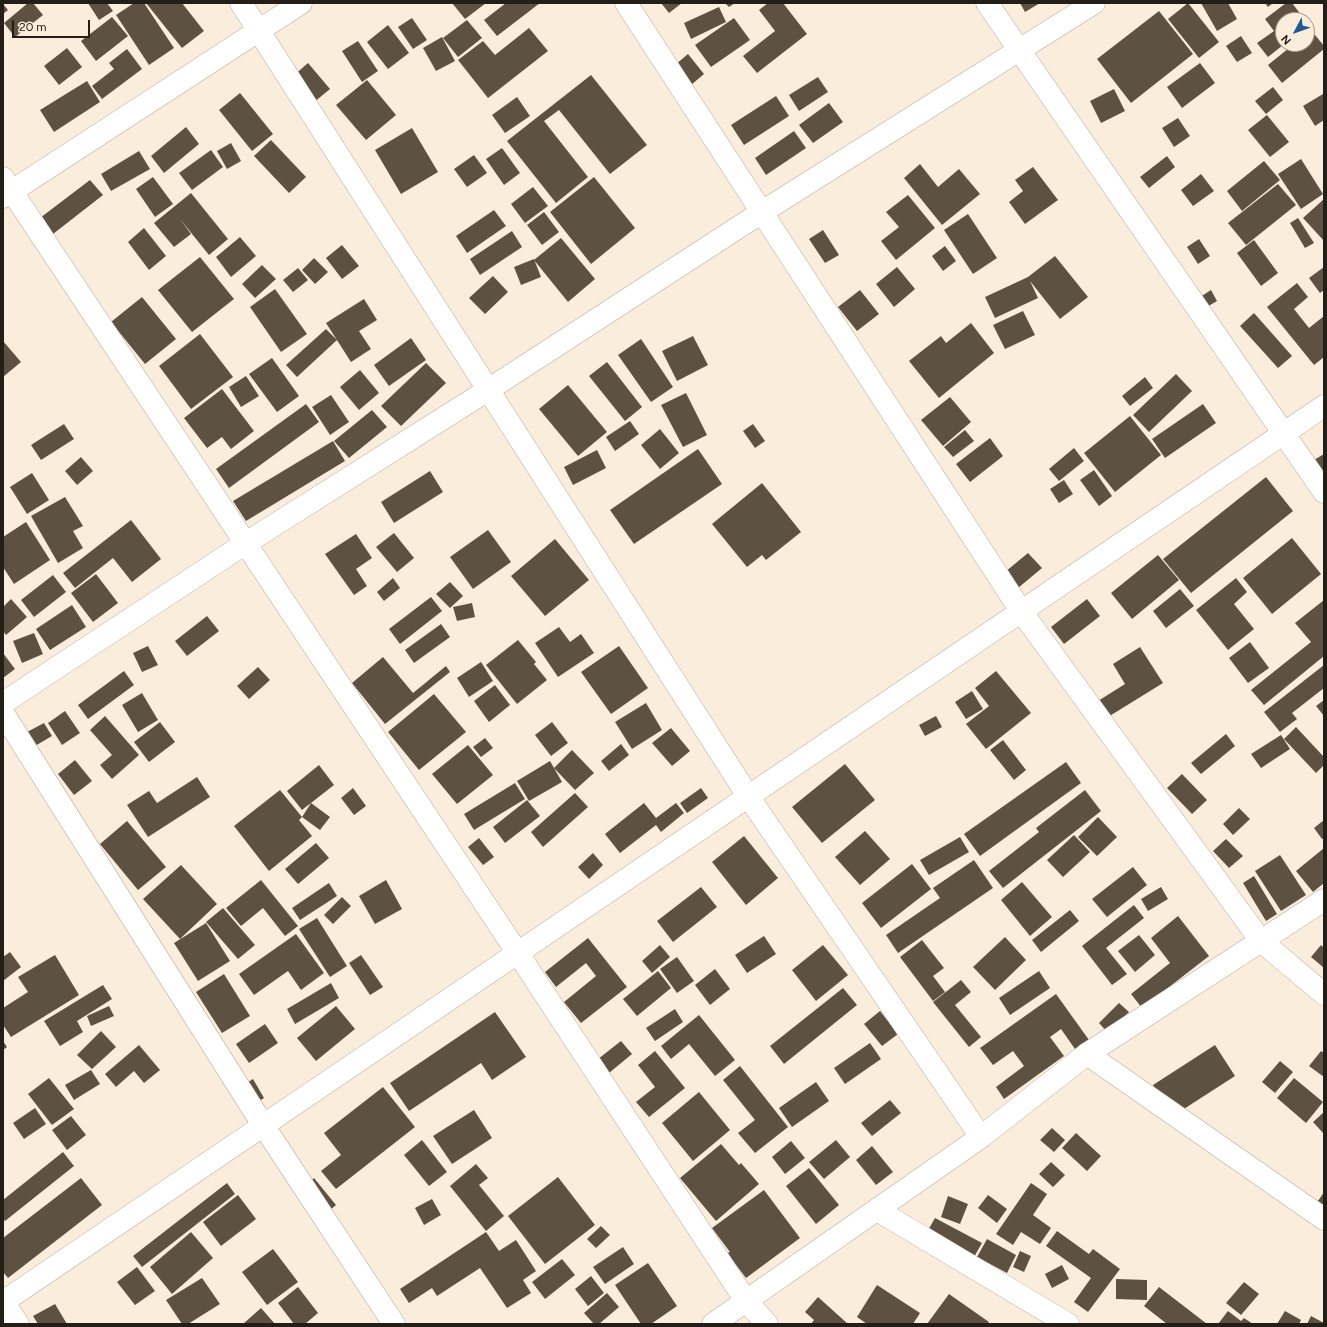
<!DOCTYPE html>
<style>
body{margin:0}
#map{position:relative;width:1327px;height:1327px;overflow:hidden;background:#fbeddc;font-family:Figtree,sans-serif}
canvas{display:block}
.frame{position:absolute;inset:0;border:4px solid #231e18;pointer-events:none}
.north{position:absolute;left:1275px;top:12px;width:40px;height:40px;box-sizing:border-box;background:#fbeddc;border:1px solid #a59a8e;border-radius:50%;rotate:229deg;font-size:11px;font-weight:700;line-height:16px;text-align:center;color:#231e18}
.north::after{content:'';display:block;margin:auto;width:14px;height:18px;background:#225991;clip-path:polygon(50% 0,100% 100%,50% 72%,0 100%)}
.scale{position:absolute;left:12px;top:20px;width:78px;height:18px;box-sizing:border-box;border:2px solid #231e18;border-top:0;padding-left:5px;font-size:12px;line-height:14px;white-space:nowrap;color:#231e18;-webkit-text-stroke:3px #fbeddc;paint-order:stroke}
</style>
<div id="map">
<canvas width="1327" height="1327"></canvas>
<div class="frame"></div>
<div class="north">N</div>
<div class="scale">20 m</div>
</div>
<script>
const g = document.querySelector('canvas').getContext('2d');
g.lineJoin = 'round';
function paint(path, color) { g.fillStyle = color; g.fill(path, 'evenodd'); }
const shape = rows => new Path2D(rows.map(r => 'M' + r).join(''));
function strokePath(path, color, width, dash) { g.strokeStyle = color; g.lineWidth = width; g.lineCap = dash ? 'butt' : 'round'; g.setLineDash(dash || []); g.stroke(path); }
const building = shape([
 [28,3,33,3,43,15,15,37,4,23],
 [88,3,107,3,113,11,99,20],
 [134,3,144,3,174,48,149,65,116,15],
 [146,3,182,3,204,31,182,48],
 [452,3,486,3,465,19],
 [506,3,540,3,497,36,484,20],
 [661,3,682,3,669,13],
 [725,3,735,3,729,7],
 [768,3,783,3,807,34,757,73,743,56,775,31,759,10],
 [1020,3,1040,3,1025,12],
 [1188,3,1219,42,1199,58,1168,19],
 [1201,3,1228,3,1237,19,1217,31],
 [1265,3,1273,3,1268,7],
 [1286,3,1292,3,1305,20,1283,20,1283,45,1268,57,1257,43,1274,31,1265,19],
 [3,4,8,10,3,14],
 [719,7,726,22,691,39,684,23],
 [1159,11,1193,54,1131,103,1097,59],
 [112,17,128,36,96,61,81,41],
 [412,18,427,40,413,49,398,27],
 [734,18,750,40,711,67,695,45],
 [467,20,482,38,458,57,443,38],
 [388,25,409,53,388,69,367,42],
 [529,28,548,51,488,98,458,60,483,41,495,55],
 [1311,30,1324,46,1324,49,1282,83,1268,65,1294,44,1307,44,1307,34],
 [1241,36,1252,53,1237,62,1226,46],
 [442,37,455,61,436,71,423,48],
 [358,41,378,71,362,82,342,51],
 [67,48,82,67,59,85,44,66],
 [127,49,142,69,102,99,92,86,114,69,109,63],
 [688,54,704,74,691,85,675,65],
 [308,63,330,89,313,103,292,77],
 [1200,63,1215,83,1182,108,1167,87],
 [591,75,647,145,610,174,559,110,544,121,588,177,556,203,507,141],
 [818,77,828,92,799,111,789,95],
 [367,80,396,115,366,140,336,105],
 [87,81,100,102,54,132,40,110],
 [1273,87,1283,100,1266,114,1255,101],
 [1114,89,1125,111,1101,123,1090,101],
 [240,93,273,134,252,151,219,110],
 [1323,94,1324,96,1324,120,1315,126,1303,106],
 [776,96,789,116,744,145,731,125],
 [517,97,530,116,505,133,492,115],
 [829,103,843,122,813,143,799,125],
 [1267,115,1289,142,1270,157,1248,130],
 [1178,118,1190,136,1174,147,1162,128],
 [186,127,199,144,164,173,151,156],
 [412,128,438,172,401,194,375,150],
 [794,131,806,148,766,175,755,158],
 [271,140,306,177,289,193,254,156],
 [231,143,241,161,227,169,217,151],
 [502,148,520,173,504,185,486,159],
 [211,150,223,167,192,190,179,173],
 [139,151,150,169,111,191,101,174],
 [474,155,487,173,467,187,454,169],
 [1167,156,1175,167,1149,188,1140,177],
 [1301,159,1323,194,1301,209,1278,174],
 [1264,161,1280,180,1242,211,1227,191],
 [920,164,938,187,959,169,980,194,942,225,904,178],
 [1033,167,1058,200,1025,224,1009,202,1023,191,1015,180],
 [1201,174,1214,191,1193,206,1181,190],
 [153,177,173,204,155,217,136,189],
 [594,177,635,228,591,264,550,212],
 [90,180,103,195,53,234,40,218],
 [1278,184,1296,205,1246,245,1228,223],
 [533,187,548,206,525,223,511,204],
 [191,193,228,239,209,255,180,219,191,234,174,247,154,223],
 [908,195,935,228,896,260,881,241,899,227,886,212],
 [1324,199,1324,241,1303,218],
 [494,210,506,226,467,253,456,236],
 [544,212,559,232,542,245,527,225],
 [968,214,997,258,973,274,944,230],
 [1298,218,1314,243,1305,248,1290,223],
 [144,228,166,256,149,270,128,242],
 [823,230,839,255,825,263,809,239],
 [512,231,522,247,480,275,470,259],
 [240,237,256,256,231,277,216,257],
 [561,238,595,279,568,302,534,260],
 [1199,239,1210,256,1198,264,1187,247],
 [1254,240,1278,273,1261,286,1237,253],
 [342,245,359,266,342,279,326,258],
 [945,246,956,261,943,271,932,256],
 [1055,256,1088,297,1060,319,1030,281,1038,298,995,318,985,297,1028,277],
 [200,257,234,299,192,332,158,290],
 [314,258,328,272,315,284,302,270],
 [534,259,541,277,521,285,514,267],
 [262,265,276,279,255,298,242,284],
 [897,267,915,289,894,307,876,284],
 [1324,267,1324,290,1320,293,1309,278],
 [298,268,308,280,293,292,283,280],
 [493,276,508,292,485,314,469,298],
 [1297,283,1308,297,1294,309,1309,328,1324,316,1324,357,1314,365,1267,307],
 [275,289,307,334,281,352,250,307],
 [860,290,879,314,857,331,838,307],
 [1211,290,1217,301,1200,311,1194,301],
 [142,297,176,339,145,364,111,322],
 [364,299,377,320,359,331,371,349,351,362,326,323],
 [1023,311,1035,335,1005,349,993,325],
 [1254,313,1292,356,1278,368,1240,326],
 [971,323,994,353,939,398,909,361,941,336,946,343],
 [326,329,337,340,297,377,286,365],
 [200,334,233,377,191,409,159,366],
 [693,336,708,365,677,381,662,351],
 [411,338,426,360,389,386,374,365],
 [641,339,673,387,651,402,618,355],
 [3,341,21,362,3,377],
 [272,358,299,396,277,412,249,374],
 [607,362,642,407,625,421,589,376],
 [426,363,446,383,401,426,381,406],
 [360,370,379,393,359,410,340,387],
 [1176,374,1192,391,1149,432,1133,415],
 [246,376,259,396,241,407,229,387],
 [1145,377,1153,388,1130,406,1122,396],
 [568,385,607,432,578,456,539,409],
 [222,389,254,431,231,449,222,437,207,448,184,418],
 [686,393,707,435,683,447,661,405],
 [331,395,349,422,330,435,312,407],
 [950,397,971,422,943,446,921,420],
 [306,404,319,422,229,488,216,469],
 [1203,404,1216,423,1165,458,1152,439],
 [372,410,387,427,349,458,334,441],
 [1130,416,1161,455,1115,492,1084,453],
 [630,421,639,434,615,451,606,437],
 [64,424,74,439,41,460,31,445],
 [753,424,765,441,755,448,743,431],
 [660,429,679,453,660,469,641,445],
 [965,430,974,441,953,457,944,447],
 [990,438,1003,456,970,482,956,464],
 [333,441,345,461,246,521,233,501],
 [1074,448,1084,461,1059,481,1049,469],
 [698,449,722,484,634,544,610,510],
 [597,450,606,468,573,485,564,467],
 [1324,454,1324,477,1314,460],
 [81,457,93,471,77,485,65,471],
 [1094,470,1112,496,1099,506,1080,480],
 [430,471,443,492,394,523,381,502],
 [32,473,49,500,27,514,10,487],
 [1266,477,1293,511,1191,593,1163,559],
 [1064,480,1073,494,1059,503,1050,489],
 [762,483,801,532,766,560,762,555,747,567,712,524],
 [65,497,83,526,73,531,83,548,58,563,31,516],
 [131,520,161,559,132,582,113,558,75,588,63,573],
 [26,522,50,560,14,584,3,567,3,537],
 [488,530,511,562,473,589,450,557],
 [394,533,414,558,397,572,376,547],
 [356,534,372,558,356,569,367,586,354,595,325,554],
 [1292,538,1321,574,1272,614,1243,578],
 [555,539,589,580,545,616,511,576],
 [1028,553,1042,568,1018,588,1005,572],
 [1158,555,1179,580,1132,619,1111,593],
 [96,574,118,603,93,622,71,593],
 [53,575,66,592,34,617,21,600],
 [393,578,400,588,384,601,377,592],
 [1236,578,1247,592,1234,604,1254,629,1228,650,1196,610],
 [450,582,463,596,450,608,436,594],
 [1180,589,1194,606,1166,628,1153,611],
 [431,597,442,611,400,644,389,629],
 [11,599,27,617,6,635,3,631,3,607],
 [1087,599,1100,616,1064,644,1051,627],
 [1324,600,1324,656,1264,705,1251,690,1311,642,1295,623],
 [472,603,475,617,457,621,453,607],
 [72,605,86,627,50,650,36,629],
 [207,616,219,631,187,656,175,641],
 [441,624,450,637,414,663,405,650],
 [559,627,570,642,581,634,594,653,558,677,535,643],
 [34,633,43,654,22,663,13,641],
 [518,640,536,662,534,664,547,680,517,704,486,665],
 [1250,642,1269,668,1248,683,1229,658],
 [148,646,158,665,142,672,133,653],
 [619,646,648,688,611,714,581,672],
 [1140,647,1163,683,1108,717,1098,701,1125,684,1113,664],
 [3,653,15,669,3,678],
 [383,657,413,693,446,666,450,672,385,724,352,683],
 [481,662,493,681,469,697,457,678],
 [1324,665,1324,688,1292,713,1297,719,1280,732,1264,712],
 [258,667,270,680,249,699,237,686],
 [124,671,134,685,88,719,78,705],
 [996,671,1031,713,986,749,966,724,989,706,975,688],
 [495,685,510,705,489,722,474,701],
 [972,691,983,709,966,719,955,702],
 [142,693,158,720,138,732,122,705],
 [434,694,466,732,419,770,388,732],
 [1324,700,1324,716,1316,706],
 [646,703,662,730,632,749,615,722],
 [65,711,80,733,62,745,48,723],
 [105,716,139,755,112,779,100,765,112,755,90,730],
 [936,716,942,727,925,736,919,725],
 [160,722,175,742,149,762,134,742],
 [552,722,568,743,551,756,535,735],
 [44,723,52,736,35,746,27,732],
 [1296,727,1324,757,1324,765,1316,773,1284,739],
 [671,728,690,751,672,766,652,743],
 [1226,734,1235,746,1201,774,1191,763],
 [1281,735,1290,749,1261,768,1251,754],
 [485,738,493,748,481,757,473,747],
 [1003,740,1026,770,1014,780,990,750],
 [621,744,629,755,609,771,601,761],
 [468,745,493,775,457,804,432,774],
 [572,750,594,773,575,790,554,768],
 [75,760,92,781,74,795,58,774],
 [550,761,562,782,529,801,517,781],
 [1066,762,1081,783,980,856,964,834],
 [845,764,875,800,822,843,792,807],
 [319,765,334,785,302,810,287,791],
 [1182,774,1207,800,1192,814,1167,788],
 [197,777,210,797,148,837,127,805,149,791,157,803],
 [515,783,525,799,474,830,464,814],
 [353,788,366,806,354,815,341,798],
 [701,788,708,798,687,813,680,803],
 [280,790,302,817,299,820,312,836,269,871,234,826],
 [1085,790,1101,811,1003,888,989,871,1039,832,1036,828],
 [575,793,588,807,543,847,531,832],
 [527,800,540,816,505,843,493,827],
 [311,803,330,817,320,830,302,817],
 [644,803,656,818,676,803,684,813,661,832,656,825,620,853,605,834],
 [1239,808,1250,819,1233,835,1223,824],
 [1098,817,1117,837,1097,856,1078,837],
 [1324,820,1324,838,1322,839,1314,828],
 [127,821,166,867,138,890,100,844],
 [865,831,890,859,860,885,835,857],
 [1074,835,1090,852,1063,877,1047,860],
 [744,836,778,878,746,905,712,862],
 [960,837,969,852,929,875,920,860],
 [479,838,494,857,483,865,468,847],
 [1226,839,1243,856,1229,868,1213,851],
 [316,843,329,858,298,884,285,869],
 [1324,848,1324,883,1313,892,1296,871],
 [593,853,603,865,589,879,578,867],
 [1280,855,1306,895,1281,911,1255,871],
 [974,860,993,888,898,953,886,935,940,898,933,888],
 [912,864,931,889,881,928,862,903],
 [181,865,217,904,180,939,143,899],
 [1133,867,1147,885,1107,917,1092,899],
 [1254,876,1277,914,1266,921,1243,883],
 [261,880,298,926,285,936,263,908,241,926,226,908],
 [386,880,402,909,375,924,359,896],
 [1022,882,1052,917,1030,936,1001,900],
 [329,883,337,896,300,920,292,908],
 [701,887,717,907,673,942,657,921],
 [1161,887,1168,899,1148,911,1141,899],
 [342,897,351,906,333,924,324,915],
 [1134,905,1144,918,1106,948,1127,974,1112,985,1082,946],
 [223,908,255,945,238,959,206,922],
 [1070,910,1079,921,1041,952,1032,940],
 [1178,916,1209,956,1142,1008,1131,994,1170,963,1151,938],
 [317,918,347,966,330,977,299,929],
 [206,923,230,961,198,981,174,943],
 [296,934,324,973,301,990,288,971,254,995,239,974],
 [1139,935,1155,955,1135,972,1118,951],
 [764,936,776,954,747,973,735,955],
 [1005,937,1026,960,995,990,973,967],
 [588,938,627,987,581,1023,564,1002,596,976,586,963,556,987,545,972],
 [922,940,944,968,933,976,945,992,933,1001,900,957],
 [660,945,670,957,652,973,642,961],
 [823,945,848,975,816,1001,792,970],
 [1321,945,1324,948,1324,968,1311,957],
 [10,952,21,967,3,981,3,957],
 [55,955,79,995,11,1037,3,1025,3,1008,28,992,18,977],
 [361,955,383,987,370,995,349,963],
 [677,957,694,981,677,993,660,969],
 [715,969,730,989,710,1005,695,985],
 [658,971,671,988,637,1016,623,999],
 [1039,971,1050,988,1010,1015,999,998],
 [224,974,250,1016,222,1033,196,992],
 [961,980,971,992,955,1005,981,1037,969,1047,933,1002],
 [331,983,339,998,295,1024,287,1009],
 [103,985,112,999,77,1021,83,1032,60,1046,44,1021],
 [843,988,857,1005,784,1064,770,1046],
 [1056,994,1089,1040,1075,1049,1061,1029,1050,1037,1064,1056,1004,1099,996,1087,1024,1066,1013,1051,993,1065,980,1048],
 [1119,1003,1129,1012,1108,1033,1099,1023],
 [109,1006,114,1016,91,1026,87,1016],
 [336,1006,355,1029,316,1061,297,1038],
 [675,1009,683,1022,655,1041,646,1028],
 [880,1011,898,1034,882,1046,864,1024],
 [495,1012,526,1057,492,1080,481,1063,409,1111,390,1083],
 [699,1015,735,1060,715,1076,689,1044,671,1059,661,1046],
 [265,1024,278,1043,249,1063,236,1044],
 [101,1031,116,1047,92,1069,77,1055],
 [3,1041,7,1047,3,1050],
 [621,1041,632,1054,609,1073,598,1059],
 [870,1043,881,1059,845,1084,834,1068],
 [139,1045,160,1070,144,1083,134,1071,116,1087,105,1074],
 [1215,1045,1235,1076,1173,1116,1153,1085],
 [655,1051,685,1088,649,1117,636,1102,655,1087,638,1065],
 [1321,1051,1324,1053,1324,1077,1309,1066],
 [1280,1061,1293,1072,1275,1093,1262,1082],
 [740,1066,788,1127,755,1153,738,1133,755,1120,723,1080],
 [91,1070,100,1084,74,1100,65,1085],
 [49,1078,74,1109,52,1125,28,1094],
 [1294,1078,1323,1102,1306,1123,1277,1098],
 [253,1079,264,1098,249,1107,237,1089],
 [816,1082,829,1101,792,1127,779,1108],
 [383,1087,415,1127,336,1189,321,1171,341,1155,324,1133],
 [699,1092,730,1130,693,1161,662,1123],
 [890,1100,901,1113,872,1136,861,1123],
 [35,1108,46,1124,24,1139,13,1123],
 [474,1110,492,1138,452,1164,433,1136],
 [1324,1112,1324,1134,1313,1122],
 [71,1116,86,1135,67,1150,52,1130],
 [1052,1128,1065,1140,1054,1152,1040,1140],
 [1076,1133,1101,1156,1087,1171,1062,1148],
 [422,1140,447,1172,429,1186,404,1155],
 [836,1140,850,1157,824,1179,809,1162],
 [791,1141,805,1158,785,1174,772,1157],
 [721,1144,739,1165,741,1163,759,1184,716,1221,680,1178],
 [872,1146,893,1172,876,1185,856,1160],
 [63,1152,74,1166,5,1221,3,1218,3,1200],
 [1051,1162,1065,1175,1053,1187,1039,1174],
 [476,1164,488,1178,479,1185,504,1216,486,1231,450,1186],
 [809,1168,839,1205,816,1224,786,1186],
 [558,1177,595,1225,545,1264,508,1216],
 [81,1178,102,1205,8,1278,3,1272,3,1238],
 [314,1178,336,1205,323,1216,301,1189],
 [227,1183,235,1194,142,1267,133,1256],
 [1031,1183,1047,1194,1033,1215,1051,1228,1040,1244,1021,1232,1013,1245,996,1234],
 [764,1190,800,1238,746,1278,727,1253,730,1252,712,1228],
 [1324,1192,1324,1213,1314,1207],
 [238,1195,256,1219,221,1246,203,1222],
 [988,1195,1007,1209,997,1223,978,1208],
 [948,1196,968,1204,960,1224,941,1217],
 [432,1199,441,1215,424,1225,415,1208],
 [935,1218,982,1243,974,1257,927,1232],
 [601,1226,610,1235,596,1248,587,1239],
 [1057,1231,1089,1254,1093,1249,1120,1269,1088,1312,1074,1302,1091,1278,1046,1246],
 [191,1232,213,1258,172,1294,150,1267],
 [486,1232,499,1251,516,1240,536,1271,523,1280,531,1293,507,1308,480,1268,437,1296,432,1288,409,1303,400,1289],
 [987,1239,1016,1255,1007,1273,977,1257],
 [623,1247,634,1264,605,1284,593,1267],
 [273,1249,298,1282,267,1305,242,1272],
 [1020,1251,1031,1256,1024,1272,1013,1267],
 [562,1259,575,1275,545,1299,532,1282],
 [648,1263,677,1306,651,1324,641,1324,615,1285],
 [1062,1265,1069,1279,1052,1288,1045,1274],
 [137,1267,155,1291,135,1305,117,1282],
 [591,1276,604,1293,588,1306,575,1289],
 [202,1278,220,1304,188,1324,182,1324,166,1300],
 [1116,1279,1147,1280,1147,1300,1116,1299],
 [1244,1282,1259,1294,1241,1315,1226,1303],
 [877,1285,920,1313,913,1324,867,1324,857,1317],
 [298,1287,318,1313,305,1324,294,1324,278,1303],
 [1159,1287,1207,1324,1167,1324,1144,1306],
 [607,1293,619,1307,599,1324,594,1324,584,1313],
 [949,1294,989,1322,987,1324,927,1324],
 [818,1297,848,1324,811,1324,814,1320,805,1312],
 [55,1304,67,1324,38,1324,33,1316],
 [261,1308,275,1324,243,1324],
 [1228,1311,1241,1321,1244,1318,1253,1324,1218,1324],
 [1285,1311,1301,1320,1299,1324,1277,1324],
 [1311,1316,1324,1323,1324,1324,1307,1324]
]);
const minor = shape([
 [241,3,748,796,981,1137],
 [987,3,1324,492],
 [3,178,517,952,746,1301,767,1324],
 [3,197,301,3],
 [3,703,246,543,488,390,762,212,1094,3],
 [3,713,263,1125,394,1324],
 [1261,941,1324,994],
 [1087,1054,1324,1219],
 [877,1210,1068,1324],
 [3,1302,1324,406]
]);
const tertiary = shape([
 [626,3,1021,611,1261,941],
 [3,1301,18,1324],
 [713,1324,981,1137,1087,1054,1324,900]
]);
paint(building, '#5d5142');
strokePath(minor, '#baac9c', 23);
strokePath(tertiary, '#baac9c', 23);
strokePath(minor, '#fff', 22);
strokePath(tertiary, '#fff', 22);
</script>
